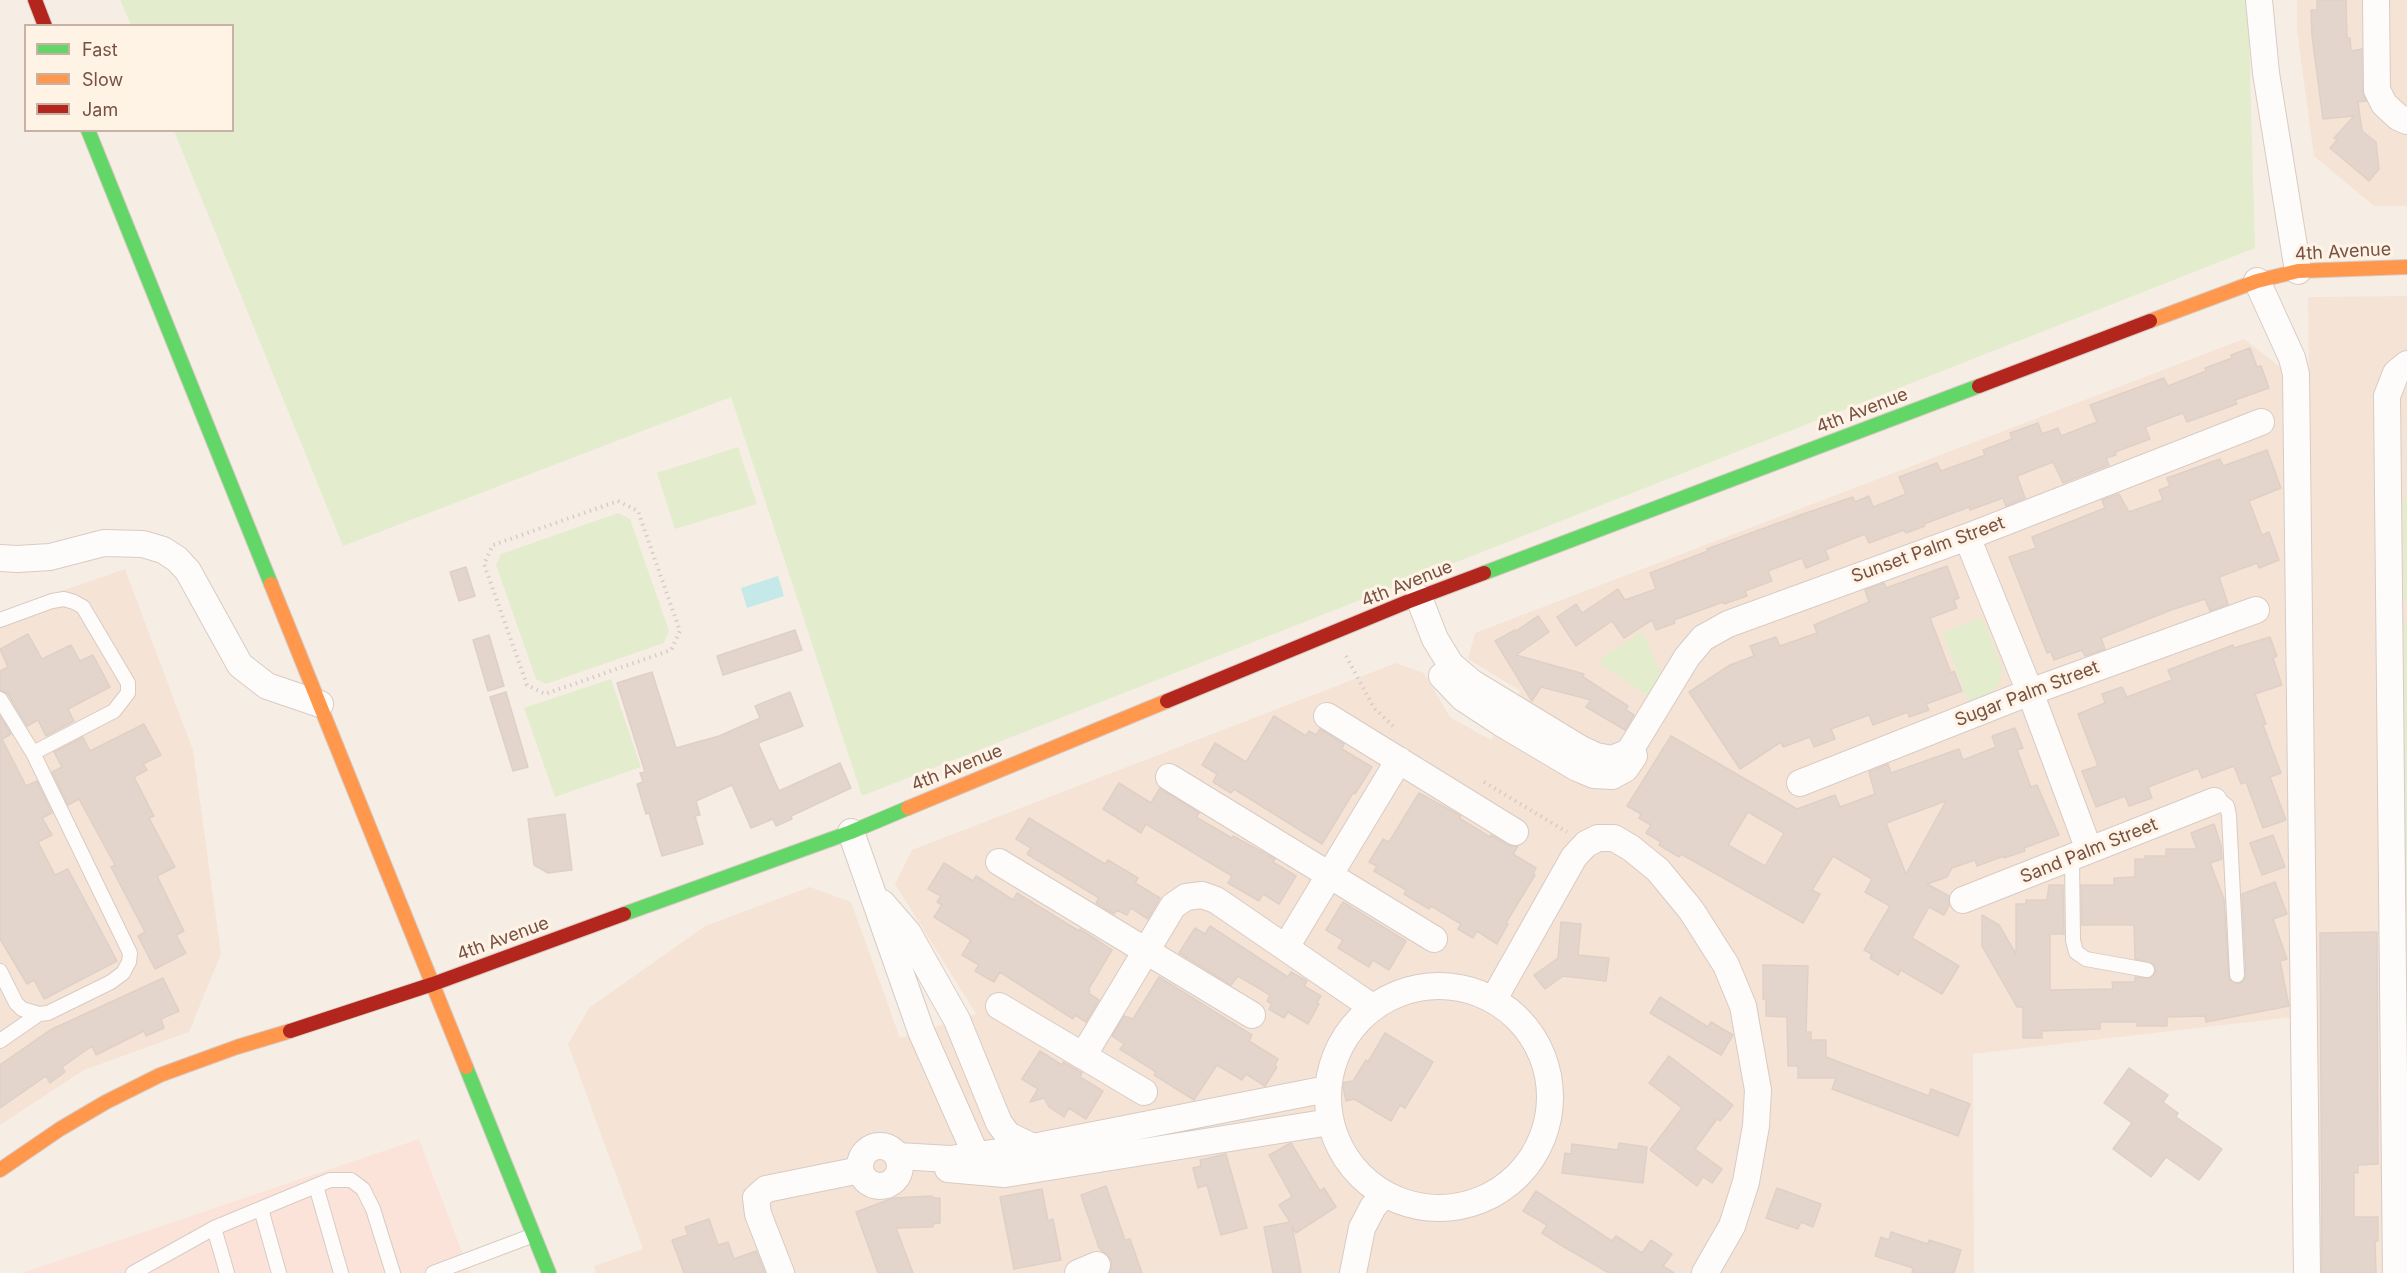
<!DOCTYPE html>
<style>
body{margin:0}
#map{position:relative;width:2407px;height:1273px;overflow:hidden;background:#f6eee5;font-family:Inter,sans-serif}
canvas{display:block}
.legend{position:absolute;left:24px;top:24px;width:210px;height:108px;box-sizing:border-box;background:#fff3e5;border:2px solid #c8b2a5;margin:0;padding:8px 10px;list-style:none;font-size:18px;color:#765144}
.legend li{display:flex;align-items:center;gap:12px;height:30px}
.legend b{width:30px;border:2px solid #c8b2a5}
</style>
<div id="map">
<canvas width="2407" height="1273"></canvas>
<ul class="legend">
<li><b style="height:8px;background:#63d668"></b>Fast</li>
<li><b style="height:8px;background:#ff974d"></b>Slow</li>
<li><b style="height:8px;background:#b3261e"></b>Jam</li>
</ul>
</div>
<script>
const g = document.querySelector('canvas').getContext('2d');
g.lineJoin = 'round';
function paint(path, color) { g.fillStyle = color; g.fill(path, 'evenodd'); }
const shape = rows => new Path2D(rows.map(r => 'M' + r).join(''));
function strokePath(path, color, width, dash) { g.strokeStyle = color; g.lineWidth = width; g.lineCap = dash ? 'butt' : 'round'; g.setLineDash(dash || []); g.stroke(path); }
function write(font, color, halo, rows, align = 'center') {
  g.font = font + ' Inter,sans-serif'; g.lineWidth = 6; g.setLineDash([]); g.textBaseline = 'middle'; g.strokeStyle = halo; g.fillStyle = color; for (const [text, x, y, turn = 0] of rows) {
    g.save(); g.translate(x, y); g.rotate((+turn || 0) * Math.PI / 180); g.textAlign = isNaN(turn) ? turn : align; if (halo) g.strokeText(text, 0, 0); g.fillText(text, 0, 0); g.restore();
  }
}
const residential = shape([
 [2297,0,2407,0,2407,206,2374,206,2314,156,2297,31],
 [2407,296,2407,1273,2318,1273,2308,297],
 [2244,339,2288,373,2293,1017,1973,1054,1974,1273,596,1273,594,1266,643,1249,568,1044,589,1008,705,926,810,887,851,902,900,1038,976,1014,895,884,912,850,1396,663,1424,673,1450,717,1491,740,1520,691,1468,659,1475,633],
 [125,569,193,750,221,954,189,1032,84,1070,0,1125,0,612]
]);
const commercial = shape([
 [419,1139,470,1273,22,1273]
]);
const green = shape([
 [120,0,2248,0,2255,248,862,796,731,397,343,546,174,131,232,130,232,26,131,25],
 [738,447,757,504,675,529,657,473],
 [2403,499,2407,499,2407,600,2403,600],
 [618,513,630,519,669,631,664,643,546,684,536,679,496,565,501,554],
 [1982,617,2002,668,2001,681,1993,691,1985,697,1968,702,1943,633],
 [2404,623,2407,623,2407,953],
 [1642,632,1662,675,1650,697,1599,663,1602,658],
 [611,679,641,767,555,797,524,708]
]);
const water = shape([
 [778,576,784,596,747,608,741,588]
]);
const building = shape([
 [2317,0,2346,0,2347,38,2350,38,2351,51,2362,49,2362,90,2366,101,2358,102,2362,131,2376,142,2379,169,2369,181,2330,148,2337,140,2334,138,2354,116,2323,119,2312,36,2311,10,2317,10,2317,0],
 [2250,348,2257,367,2261,366,2269,388,2235,400,2237,404,2187,422,2183,413,2145,427,2150,439,2115,452,2116,455,2106,458,2109,465,2063,483,2053,462,2017,476,2025,498,2006,506,2003,498,1970,510,1969,507,1924,524,1925,526,1906,533,1904,530,1869,543,1865,534,1825,550,1829,559,1806,568,1802,558,1768,571,1772,581,1745,591,1747,596,1724,604,1723,602,1674,620,1675,623,1656,630,1652,620,1624,638,1612,621,1576,646,1557,617,1576,604,1582,613,1618,589,1625,600,1656,589,1650,573,1708,551,1707,549,1803,514,1853,497,1855,502,1869,496,1873,507,1906,494,1899,477,1937,463,1941,471,1985,455,1983,450,2012,439,2010,433,2038,423,2042,434,2058,428,2061,436,2097,422,2090,405,2164,378,2168,386,2206,371,2205,368,2232,358,2231,355,2250,348],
 [2267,450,2281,488,2249,501,2262,535,2269,532,2279,560,2259,568,2257,563,2219,577,2228,604,2210,611,2205,599,2171,610,2101,638,2105,649,2085,656,2082,650,2054,660,2051,652,2047,653,2009,557,2036,548,2032,537,2105,508,2102,500,2119,494,2129,512,2163,500,2159,490,2170,486,2167,478,2220,459,2223,466,2267,450],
 [1947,566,1959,598,1954,600,1957,608,1930,618,1951,673,1954,671,1962,691,1926,704,1929,710,1909,717,1908,712,1873,725,1869,715,1831,729,1835,739,1814,747,1810,737,1783,747,1781,742,1740,769,1689,692,1730,665,1754,656,1750,646,1776,637,1780,646,1817,633,1814,625,1869,602,1865,590,1884,583,1886,588,1947,566],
 [466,567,475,596,459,601,450,572,466,567],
 [1538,616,1549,632,1516,655,1584,674,1583,677,1628,706,1626,710,1634,715,1625,730,1586,707,1591,700,1541,687,1532,701,1495,641,1515,630,1516,631,1538,616],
 [795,630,802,650,723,675,717,656,795,630],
 [28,634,42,659,71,645,80,661,93,655,110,687,68,709,74,721,46,736,38,720,27,726,8,694,0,690,0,671,8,667,0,649,28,634],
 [489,635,504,686,488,691,473,640,489,635],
 [2270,637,2277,656,2273,658,2282,685,2255,694,2266,724,2263,725,2281,773,2270,777,2286,820,2263,828,2246,782,2241,784,2234,766,2202,778,2198,768,2148,787,2152,798,2129,806,2125,796,2096,807,2082,771,2098,766,2078,714,2105,703,2102,694,2122,687,2127,697,2172,680,2168,670,2233,645,2234,648,2270,637],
 [652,672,676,748,719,736,760,718,755,706,790,692,803,726,758,743,779,791,840,763,851,788,791,816,792,819,776,826,773,819,751,828,732,785,696,801,700,815,695,816,703,844,662,856,649,813,646,814,637,784,643,782,640,773,645,772,617,683,652,672],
 [506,692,528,767,513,771,490,697,506,692],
 [0,716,11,734,2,739,26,786,37,781,52,813,42,818,52,835,38,842,55,875,68,869,117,961,44,999,34,980,27,984,0,939,0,716],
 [1274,716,1306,736,1309,731,1316,735,1320,729,1344,744,1342,749,1372,767,1355,794,1353,793,1322,844,1234,789,1231,793,1213,782,1217,774,1202,765,1215,743,1246,762,1274,716],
 [144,724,161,755,143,764,147,770,134,777,154,816,149,818,175,867,157,876,184,931,176,935,186,953,155,969,138,936,145,932,111,867,115,865,79,799,68,805,52,772,62,767,54,752,83,737,90,751,144,724],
 [2015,728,2023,748,2017,750,2031,787,2037,785,2059,835,2024,848,2025,851,2004,858,2004,856,1977,866,1975,860,1952,868,1947,877,1927,884,1949,896,1949,906,1944,915,1929,907,1912,938,1959,966,1942,994,1901,970,1898,975,1870,958,1872,954,1864,950,1890,906,1865,892,1872,879,1833,856,1812,890,1820,894,1803,923,1681,854,1679,857,1659,845,1661,842,1646,833,1651,825,1639,818,1641,814,1627,806,1671,736,1797,809,1835,795,1840,807,1875,794,1869,772,1888,764,1891,773,1959,749,1963,760,1996,747,1992,736,2015,728],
 [1946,801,1907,872,1906,874,1886,823,1946,801],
 [1748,812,1784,833,1765,866,1728,845,1748,812],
 [1119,783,1151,803,1160,788,1199,813,1196,817,1232,838,1233,836,1275,859,1273,862,1296,876,1279,904,1263,894,1259,901,1228,883,1232,876,1146,824,1141,833,1103,809,1119,783],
 [1419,793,1461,816,1459,818,1490,837,1491,835,1508,845,1518,846,1513,854,1536,868,1533,874,1535,875,1506,923,1508,924,1497,944,1477,931,1473,938,1458,929,1461,924,1431,906,1429,909,1404,894,1406,890,1374,871,1377,866,1369,862,1383,839,1389,842,1419,793],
 [565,814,572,870,548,873,534,865,528,819,565,814],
 [1029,818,1105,864,1108,860,1138,878,1135,883,1160,898,1148,919,1131,908,1127,915,1117,910,1114,914,1096,903,1099,898,1027,854,1031,848,1016,839,1029,818],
 [2214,824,2221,845,2222,859,2210,863,2224,899,2229,979,2238,984,2242,982,2246,975,2242,894,2275,882,2287,914,2273,919,2287,959,2280,961,2289,1006,2206,1022,2205,1016,2167,1017,2167,1026,2137,1026,2137,1022,2100,1022,2100,1029,2042,1031,2042,1038,2023,1038,2023,1007,2017,1007,1982,946,1982,915,1999,925,2016,954,2016,904,2026,904,2026,900,2047,900,2049,885,2063,885,2064,934,2050,934,2050,990,2113,989,2112,982,2135,982,2135,977,2151,978,2156,971,2153,964,2135,959,2134,925,2082,925,2081,885,2114,885,2114,878,2135,877,2135,859,2145,859,2145,856,2166,856,2166,849,2197,849,2191,833,2214,824],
 [2273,835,2285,867,2262,875,2250,843,2273,835],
 [944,863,973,881,976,876,1013,900,1017,893,1079,931,1080,929,1112,950,1088,990,1090,991,1088,993,1099,1000,1086,1022,1075,1015,1073,1019,1000,972,994,982,975,971,979,965,962,955,971,940,934,917,942,905,937,902,941,896,928,889,944,863],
 [1343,902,1406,941,1389,970,1373,960,1369,967,1338,948,1343,940,1326,930,1343,902],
 [1561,922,1581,924,1578,955,1609,958,1606,981,1563,976,1545,989,1534,975,1558,958,1561,922],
 [1210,926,1288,977,1291,972,1307,981,1304,986,1321,996,1317,1003,1319,1004,1308,1024,1288,1012,1284,1018,1269,1009,1272,1004,1267,1001,1270,995,1238,976,1231,985,1179,953,1195,928,1205,934,1210,926],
 [2377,932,2378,1164,2358,1165,2358,1173,2354,1172,2354,1217,2378,1217,2378,1241,2375,1241,2376,1273,2322,1273,2320,933,2377,932],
 [1763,965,1808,966,1806,1032,1811,1032,1811,1040,1826,1040,1826,1057,1929,1096,1931,1089,1970,1104,1958,1136,1832,1089,1836,1078,1798,1078,1798,1066,1788,1066,1787,1017,1766,1016,1766,1000,1763,999,1763,965],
 [1159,977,1252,1035,1249,1041,1278,1059,1275,1065,1277,1067,1265,1086,1246,1074,1242,1080,1217,1065,1194,1100,1154,1075,1156,1072,1120,1049,1124,1044,1112,1036,1124,1016,1133,1019,1159,977],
 [163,978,179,1011,161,1019,164,1028,146,1036,144,1031,96,1055,92,1046,62,1067,65,1072,50,1083,46,1076,0,1108,0,1065,50,1030,163,978],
 [1660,997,1708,1027,1711,1022,1733,1035,1721,1055,1650,1013,1660,997],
 [1385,1033,1433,1062,1405,1108,1400,1105,1391,1121,1354,1099,1346,1101,1342,1083,1353,1081,1366,1060,1368,1062,1385,1033],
 [1040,1051,1062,1065,1063,1062,1082,1073,1080,1077,1103,1091,1086,1119,1069,1108,1064,1117,1049,1107,1044,1098,1030,1102,1038,1089,1022,1079,1040,1051],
 [1669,1056,1733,1105,1720,1121,1717,1119,1695,1149,1722,1169,1712,1183,1703,1177,1697,1186,1650,1150,1682,1108,1649,1083,1669,1056],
 [2129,1068,2168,1095,2163,1102,2178,1113,2176,1117,2222,1149,2199,1180,2166,1157,2151,1177,2113,1149,2132,1123,2104,1103,2129,1068],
 [1291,1143,1320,1191,1324,1188,1336,1207,1296,1233,1292,1226,1301,1273,1273,1273,1264,1227,1290,1222,1279,1205,1292,1197,1269,1155,1291,1143],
 [1619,1143,1647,1147,1643,1183,1562,1173,1565,1153,1571,1154,1572,1144,1618,1150,1619,1143],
 [1226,1154,1247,1228,1221,1235,1207,1185,1198,1188,1193,1168,1201,1166,1200,1160,1226,1154],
 [1106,1186,1125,1240,1130,1239,1142,1273,1109,1273,1112,1266,1111,1259,1099,1248,1081,1195,1106,1186],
 [1777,1188,1821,1204,1813,1227,1801,1222,1798,1229,1766,1218,1777,1188],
 [1042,1189,1048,1221,1053,1219,1061,1260,1014,1269,1000,1197,1042,1189],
 [1536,1191,1612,1241,1616,1236,1642,1253,1651,1240,1672,1254,1663,1266,1674,1273,1609,1273,1559,1244,1542,1233,1547,1225,1523,1211,1536,1191],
 [932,1196,933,1198,940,1198,940,1223,933,1224,933,1227,896,1228,913,1273,878,1273,856,1212,893,1198,932,1196],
 [709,1219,718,1245,728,1242,734,1259,756,1251,765,1273,684,1273,672,1240,688,1235,685,1227,709,1219],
 [1891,1232,1928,1244,1929,1240,1961,1250,1954,1273,1912,1273,1913,1268,1875,1256,1881,1237,1889,1240,1891,1232]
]);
const path = shape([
 [618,501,638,511,680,631,671,650,545,694,527,685,484,564,493,545,618,501],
 [1346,656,1374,708,1393,726],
 [1484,782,1567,832]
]);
const lane = shape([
 [0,620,52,601,64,599,74,602,83,607,128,683,128,693,114,711,33,753],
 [0,699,33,753,130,953,129,962,123,973,111,982,48,1013,39,1014,22,1009,16,1003,0,971],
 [2214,801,2222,802,2227,806,2229,815,2237,975],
 [2072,858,2073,940,2076,952,2086,959,2147,970],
 [0,1041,39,1014],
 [316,1186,341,1273],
 [261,1209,279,1273],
 [214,1228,227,1273],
 [133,1273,214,1228,330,1180,351,1180,363,1189,373,1209,393,1273],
 [433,1273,534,1235]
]);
const street = shape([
 [2259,0,2266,73,2298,271],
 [2376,0,2377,90,2384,104,2398,117,2407,121],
 [2257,281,2292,358,2296,374,2307,1273],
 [1967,537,2030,692,2089,850],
 [0,558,17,559,50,557,104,543,143,544,163,550,177,559,188,571,240,665,267,686,320,704],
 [1419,598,1435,639,1451,665,1471,682,1581,749,1596,756,1612,759,1629,752,1687,657,1703,638,1728,624,1967,537,2261,422],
 [1442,676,1463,698,1501,723,1577,768,1594,775,1612,776,1625,769,1634,756],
 [1327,716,1515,832],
 [1169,777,1434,939],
 [1800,783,2030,692,2256,610],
 [851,832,921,1031,976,1155,987,1166],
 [999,862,1252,1015],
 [1963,900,2214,801],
 [882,903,908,933,957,1020,999,1123,1008,1135,1033,1147],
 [1286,947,1399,760],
 '1328 1097a111 111 0 1 1 222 0a111 111 0 1 1-222 0Z',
 [1495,997,1574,857,1586,844,1598,838,1614,838,1631,848,1658,870,1691,910,1726,965,1743,1006,1758,1090,1756,1126,1746,1182,1732,1226,1705,1273],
 [999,1006,1144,1092],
 [1083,1056,1173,906,1186,897,1202,895,1216,900,1372,1007],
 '860 1166a20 20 0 1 1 40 0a20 20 0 1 1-40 0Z',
 [898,1156,950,1159,1033,1147,1327,1089],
 [948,1169,1005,1174,1330,1122],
 [781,1273,758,1214,756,1198,766,1189,860,1170],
 [1078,1273,1097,1265],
 [1353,1273,1362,1228,1373,1207,1384,1194],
 [2396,1273,2387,396,2396,373,2407,364]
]);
const fast = shape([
 [88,130,271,584],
 [1484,573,1979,386],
 [624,914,851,832,908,808],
 [466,1067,549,1273]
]);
const slow = shape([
 [2150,321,2257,281,2298,271,2407,267],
 [271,584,466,1067],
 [908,808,1167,701],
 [0,1170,60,1129,106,1102,160,1075,237,1047,290,1031]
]);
const jam = shape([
 [35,0,45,26],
 [1979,386,2150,321],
 [1167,701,1407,602,1484,573],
 [290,1031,433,984,624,914]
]);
const streetNames = [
 ["4th Avenue",2343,252,-3],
 ["4th Avenue",1862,411,-21],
 ["Sunset Palm Street",1928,550,-20],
 ["4th Avenue",1407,584,-22],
 ["Sugar Palm Street",2027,694,-21],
 ["4th Avenue",957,768,-22],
 ["Sand Palm Street",2089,851,-22],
 ["4th Avenue",503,939,-20]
];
paint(residential, '#f5e4d5');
paint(commercial, '#fbe3d9');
paint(green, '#e3edce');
paint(water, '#c5e8e8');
paint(building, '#e3d5cc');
strokePath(building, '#dfd0c7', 1.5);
strokePath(lane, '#d8cbc3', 16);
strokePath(street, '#d8cbc3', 28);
strokePath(fast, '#d7c9c1', 16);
strokePath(slow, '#d7c9c1', 16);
strokePath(jam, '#d7c9c1', 16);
strokePath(path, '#d7ccc7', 4, [1.5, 4.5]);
strokePath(lane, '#fefcfb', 14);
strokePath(street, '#fefcfb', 26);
strokePath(fast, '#63d668', 14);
strokePath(slow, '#ff974d', 14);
strokePath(jam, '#b3261e', 14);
write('18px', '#765144', '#fff3e5', streetNames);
</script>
